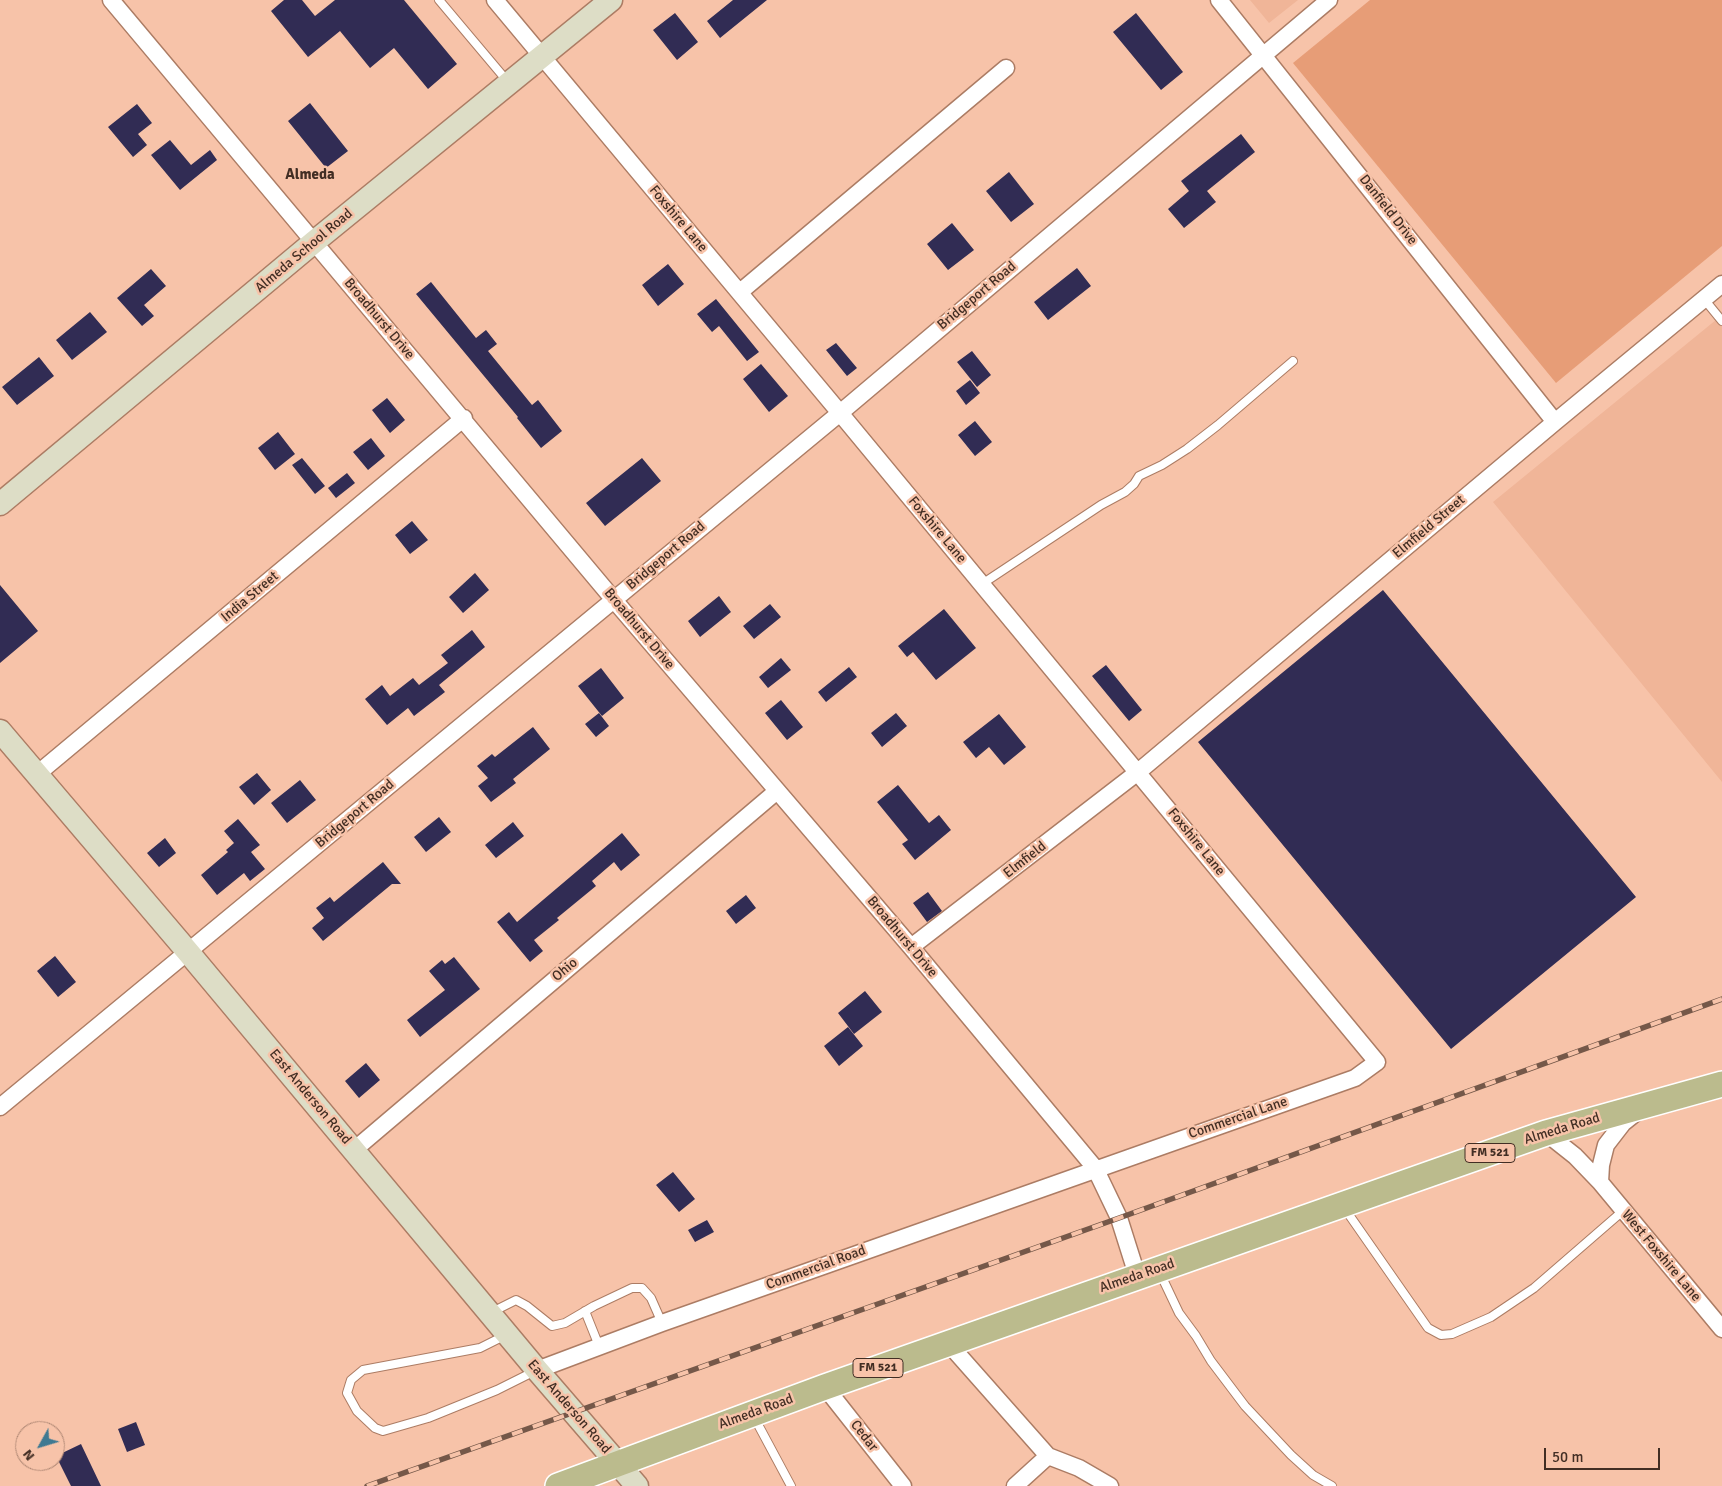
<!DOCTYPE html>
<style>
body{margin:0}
#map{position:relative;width:1722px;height:1486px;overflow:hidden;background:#f7c3a9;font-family:Signika,sans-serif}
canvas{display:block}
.north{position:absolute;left:15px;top:1421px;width:50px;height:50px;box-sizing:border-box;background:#f7c3a9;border:1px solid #af8774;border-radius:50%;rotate:231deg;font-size:14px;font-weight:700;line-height:20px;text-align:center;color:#422e24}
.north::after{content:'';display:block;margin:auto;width:18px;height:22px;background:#3f7992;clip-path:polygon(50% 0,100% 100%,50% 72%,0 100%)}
.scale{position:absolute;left:1544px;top:1448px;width:116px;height:22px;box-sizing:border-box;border:2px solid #422e24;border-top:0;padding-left:6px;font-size:15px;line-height:18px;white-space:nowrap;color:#422e24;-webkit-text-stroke:4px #f7c3a9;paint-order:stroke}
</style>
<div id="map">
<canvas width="1722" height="1486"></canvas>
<div class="north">N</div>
<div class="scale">50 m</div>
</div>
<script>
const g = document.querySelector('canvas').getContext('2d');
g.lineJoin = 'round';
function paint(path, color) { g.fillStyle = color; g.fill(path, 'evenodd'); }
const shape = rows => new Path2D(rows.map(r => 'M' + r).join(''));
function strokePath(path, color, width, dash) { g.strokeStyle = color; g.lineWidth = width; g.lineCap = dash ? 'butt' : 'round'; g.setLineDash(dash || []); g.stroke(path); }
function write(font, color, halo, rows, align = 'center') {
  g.font = font + ' Signika,sans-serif'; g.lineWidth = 5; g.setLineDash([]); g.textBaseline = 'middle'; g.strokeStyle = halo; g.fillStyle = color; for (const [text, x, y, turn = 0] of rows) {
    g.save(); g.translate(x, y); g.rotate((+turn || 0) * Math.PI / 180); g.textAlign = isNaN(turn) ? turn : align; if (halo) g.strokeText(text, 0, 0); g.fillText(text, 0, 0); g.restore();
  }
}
const built = shape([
 [1250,0,1298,0,1269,23],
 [1722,315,1722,782,1493,502]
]);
const green = shape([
 [1370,0,1722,0,1722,246,1556,383,1293,63]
]);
const building = shape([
 [284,0,302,0,315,16,335,0,404,0,457,64,428,89,394,48,370,68,340,31,308,57,271,11],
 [733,0,767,0,720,38,707,21],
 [675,13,698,42,677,60,653,30],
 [1136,13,1183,72,1161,90,1113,32],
 [310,103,348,151,326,168,288,121],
 [137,104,152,123,138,134,147,145,133,157,108,127],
 [1241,134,1255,152,1207,191,1216,202,1184,228,1168,209,1189,191,1181,181],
 [170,140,191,165,210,150,217,160,180,190,151,155],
 [1009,172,1034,204,1011,222,986,191],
 [952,223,974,250,948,270,927,244],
 [668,264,684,284,658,306,642,285],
 [1077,268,1091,286,1048,320,1034,302],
 [151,269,166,286,144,305,154,316,142,326,117,298],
 [431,282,476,338,486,330,497,344,488,351,532,405,538,400,562,431,541,448,517,418,518,417,416,294],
 [716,299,759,352,747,361,719,326,712,332,697,314],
 [90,312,107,332,72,360,56,340],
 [836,343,857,368,847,376,826,350],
 [972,351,991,375,977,387,957,362],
 [39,357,54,376,17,405,2,387],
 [761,364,788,396,769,412,743,379],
 [970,380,980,393,966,405,956,391],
 [387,398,405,420,390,433,372,410],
 [975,421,992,442,975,456,958,435],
 [278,432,295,454,275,470,258,448],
 [371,438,385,456,368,470,353,452],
 [302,458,325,486,315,494,292,465],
 [642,458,661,481,605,526,586,503],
 [347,473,355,483,336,498,328,488],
 [412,521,428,540,410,554,395,535],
 [475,573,489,590,463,613,449,597],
 [0,585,38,631,0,663],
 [1383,590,1636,897,1451,1049,1198,742],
 [719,596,731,612,700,637,688,621],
 [770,604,781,617,754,639,743,626],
 [944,609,976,648,936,680,913,652,907,657,898,646],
 [472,630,485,647,439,685,445,692,414,716,408,708,387,725,365,699,382,685,390,696,413,678,419,685,448,663,441,655],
 [781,658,791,670,768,688,759,677],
 [1106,665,1142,710,1129,721,1092,676],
 [849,667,857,677,826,702,818,692],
 [601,668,624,698,602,716,578,686],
 [781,700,803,727,787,740,765,713],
 [599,713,609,726,596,737,585,724],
 [896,713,907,726,882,747,871,733],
 [999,714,1026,747,1004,765,989,747,976,758,963,742],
 [533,727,550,749,513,779,516,783,491,802,478,786,488,778,477,766,492,754,495,757],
 [257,773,271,790,254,805,239,787],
 [300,780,316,800,287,823,271,803],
 [898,785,929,823,939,815,951,830,915,860,902,844,908,840,877,802],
 [439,817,451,832,426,852,414,837],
 [238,819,260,845,251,852,265,869,250,881,244,873,217,895,201,875,228,852,226,850,234,843,224,831],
 [513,822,524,836,496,858,485,845],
 [622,833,640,855,621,871,614,862,592,881,596,886,557,918,559,920,534,940,543,951,530,962,497,922,509,912,517,922],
 [165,838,176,853,159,867,147,853],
 [383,862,401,884,392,884,323,941,312,928,324,918,316,908,330,897,334,902],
 [928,892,942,911,927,922,913,903],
 [746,895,756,908,736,924,726,911],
 [55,956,76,982,58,997,37,971],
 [454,957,480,989,420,1037,407,1020,445,990,429,971,442,960,445,964],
 [865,991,882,1012,854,1034,838,1013],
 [848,1027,863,1046,839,1066,824,1046],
 [366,1063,380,1080,359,1098,345,1081],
 [673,1172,695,1199,679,1212,656,1185],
 [707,1220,714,1232,695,1242,688,1230],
 [136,1422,145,1445,127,1452,118,1429],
 [81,1444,101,1486,71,1486,56,1456]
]);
const lane = shape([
 [439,0,508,82],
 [1704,299,1722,321],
 [982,584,1101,505,1125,492,1134,484,1139,476,1162,465,1187,449,1218,425,1293,361],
 [1345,1209,1428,1328,1441,1335,1452,1334,1491,1317,1534,1288,1624,1210],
 [1160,1273,1179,1313,1196,1336,1211,1361,1245,1406,1291,1455,1313,1475,1332,1486],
 [585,1311,599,1346],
 [492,1312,516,1300,527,1306,552,1326,565,1323,594,1306,632,1288,642,1288,651,1298,662,1323],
 [506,1335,480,1348,363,1370,351,1380,347,1393,357,1411,375,1428,383,1431,428,1418,497,1390,535,1371],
 [754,1417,791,1486]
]);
const street = shape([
 [111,0,614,600,911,947,1095,1168,1119,1218,1137,1275],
 [495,0,840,413,1377,1062,1355,1078,662,1323,537,1370],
 [1219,0,1555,422],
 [740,292,1006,68],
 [36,775,464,418],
 [911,947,1138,772,1555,422,1722,284],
 [0,1107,840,413,1329,0],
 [1546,1133,1575,1156,1600,1182,1722,1329],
 [354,1150,777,791],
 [1600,1182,1601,1165,1606,1145,1623,1123,1638,1111],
 [948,1343,1048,1456,1079,1468,1110,1486],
 [825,1387,903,1486],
 [1015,1486,1048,1456]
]);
const secondary = shape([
 [0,504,314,242,611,0],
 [0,731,188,952,537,1370,637,1486]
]);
const primary = shape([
 [558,1486,825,1387,1546,1133,1722,1084]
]);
const rail = shape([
 [367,1486,1119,1218,1722,999]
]);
const shields = [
 [1490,1153,50],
 [878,1368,50]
];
const shieldNames = [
 ["FM 521",1490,1153],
 ["FM 521",878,1368]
];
const streetNames = [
 ["Danfield Drive",1388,210,52],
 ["Foxshire Lane",678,219,50],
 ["Almeda School Road",304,251,-40],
 ["Bridgeport Road",977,296,-40],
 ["Broadhurst Drive",379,319,50],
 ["Elmfield Street",1429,527,-40],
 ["Foxshire Lane",937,530,50],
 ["Bridgeport Road",666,556,-40],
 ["India Street",250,597,-40],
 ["Broadhurst Drive",639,629,50],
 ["Bridgeport Road",355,814,-40],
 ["Foxshire Lane",1196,842,51],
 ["Elmfield",1025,860,-38],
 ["Broadhurst Drive",902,937,50],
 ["Ohio",565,970,-40],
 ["East Anderson Road",310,1097,50],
 ["Commercial Lane",1238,1118,-19],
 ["Almeda Road",1562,1129,-17],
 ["West Foxshire Lane",1661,1256,50],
 ["Commercial Road",816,1268,-20],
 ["Almeda Road",1137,1276,-19],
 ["East Anderson Road",569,1407,49],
 ["Almeda Road",756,1412,-20],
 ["Cedar",864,1436,52]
];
const neighbourhoodNames = [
 ["Almeda",310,175]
];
paint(built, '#f0b598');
paint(green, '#e79d77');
paint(building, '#312c54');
strokePath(lane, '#ac7c64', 10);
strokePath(street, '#ac7c64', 19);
strokePath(secondary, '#ac7c64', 25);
strokePath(primary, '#fff', 28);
strokePath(lane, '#fff', 8);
strokePath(street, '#fff', 16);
strokePath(secondary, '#ddddc6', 22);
strokePath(primary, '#bbbb8d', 25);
strokePath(rail, '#755849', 5.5);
strokePath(rail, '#f7c3a9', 4, [11]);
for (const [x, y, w] of shields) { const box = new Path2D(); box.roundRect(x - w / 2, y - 9.5, w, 19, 4); g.fillStyle = '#f7c3a9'; g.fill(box); strokePath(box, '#422e24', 1); }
write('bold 12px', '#422e24', null, shieldNames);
write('14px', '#422e24', '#f7c3a9', streetNames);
write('bold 15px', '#422e24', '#f7c3a9', neighbourhoodNames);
</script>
